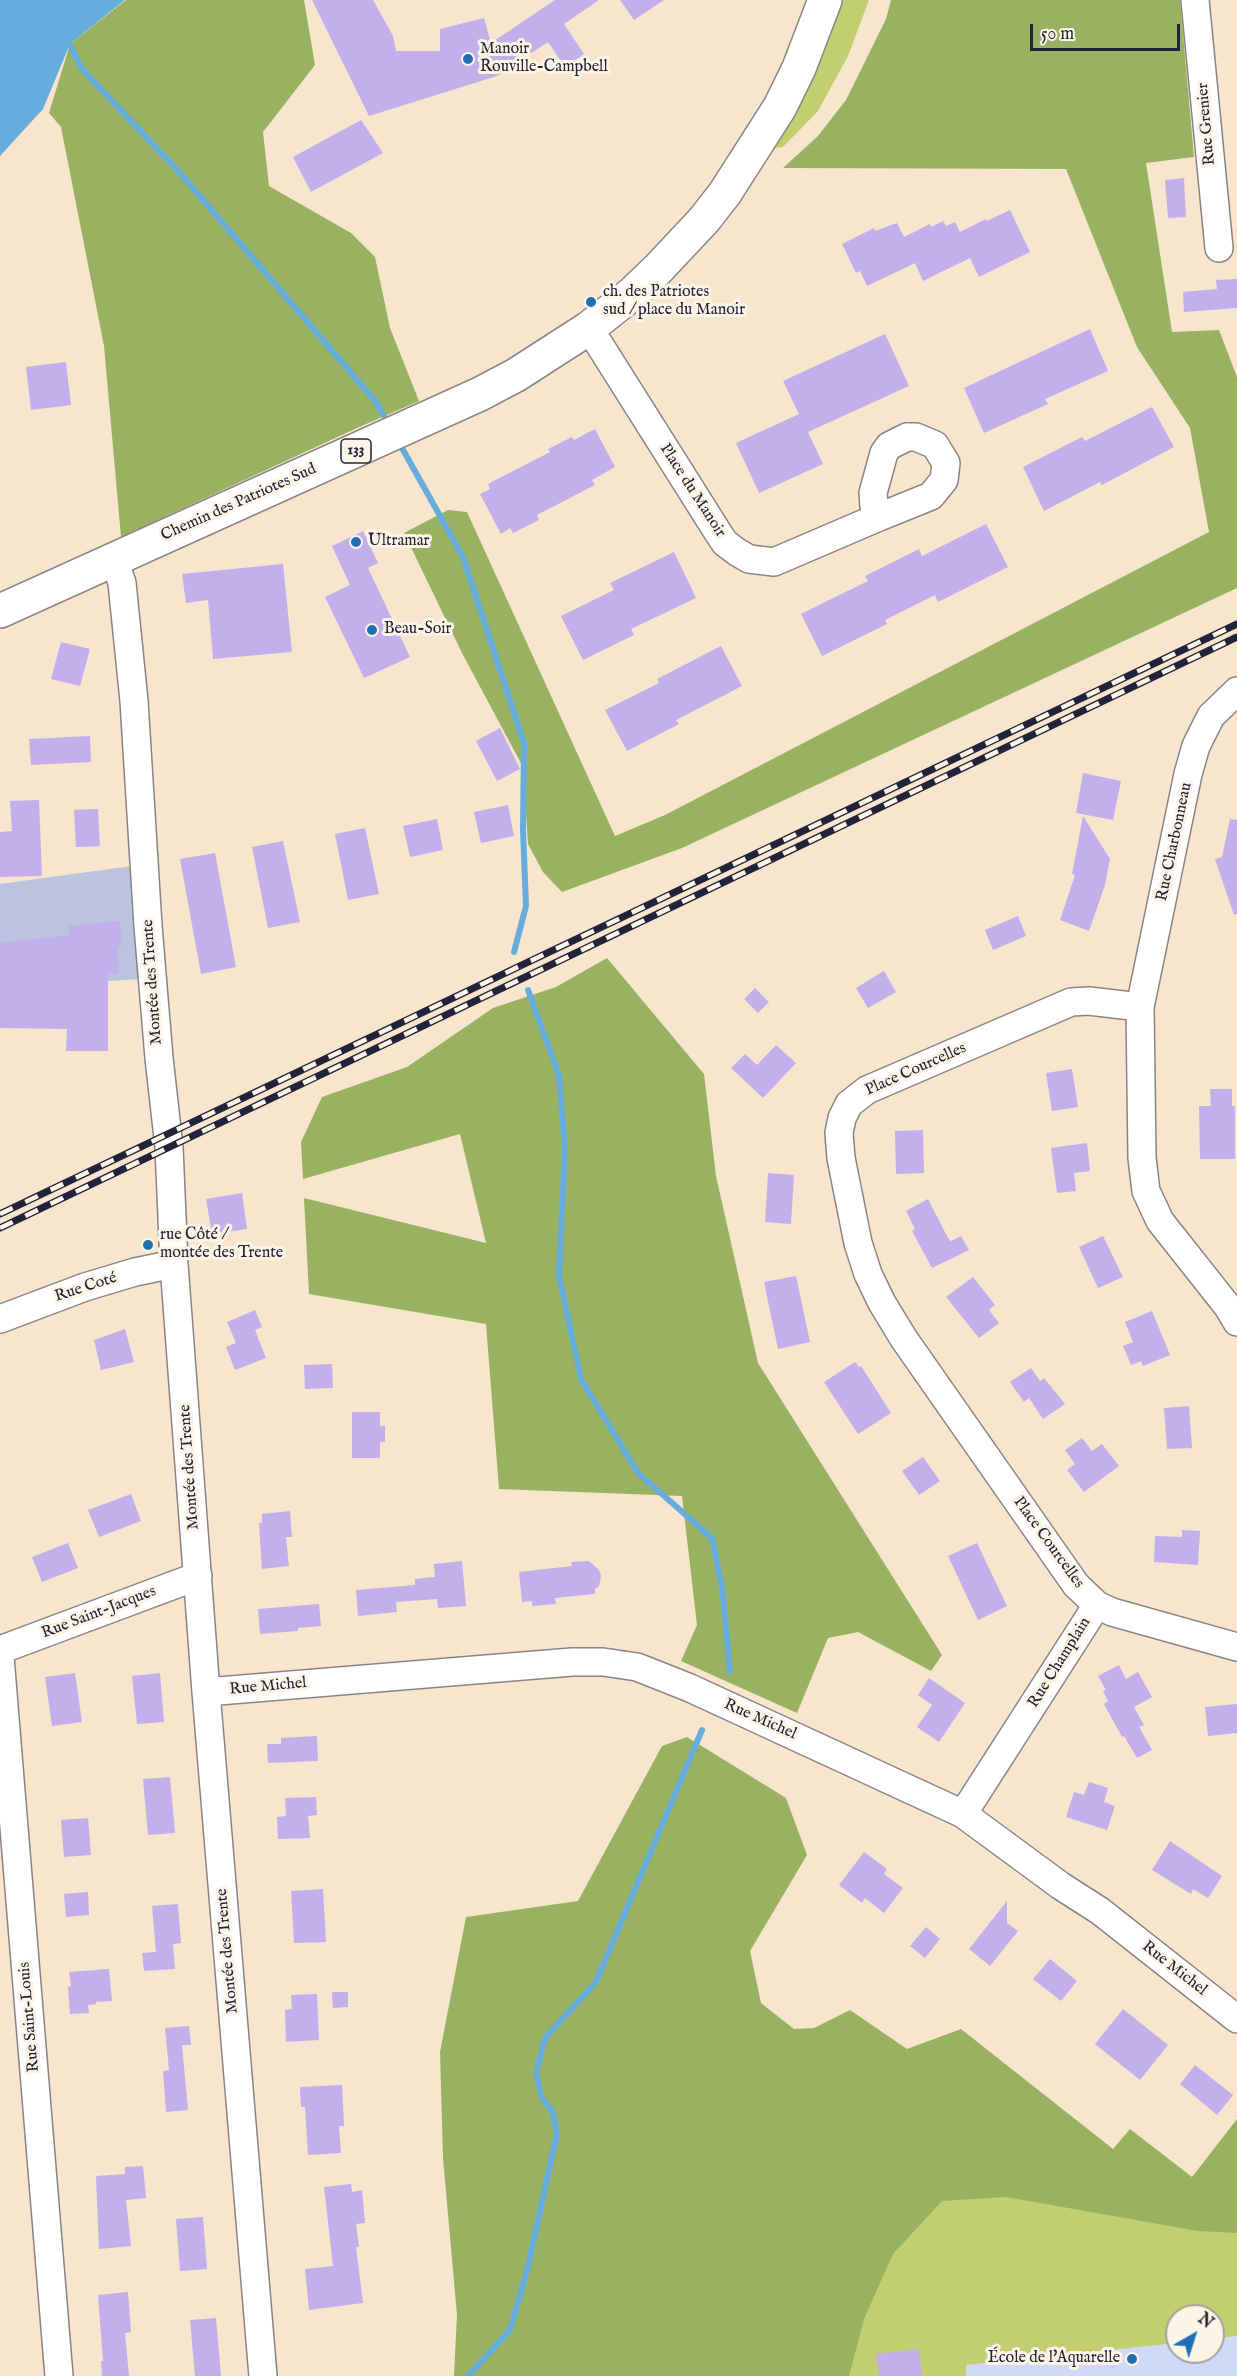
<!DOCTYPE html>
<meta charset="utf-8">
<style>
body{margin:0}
#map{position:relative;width:1237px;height:2376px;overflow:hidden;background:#f7e5cd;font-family:"IM FELL English",serif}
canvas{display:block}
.north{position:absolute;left:1165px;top:2304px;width:60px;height:60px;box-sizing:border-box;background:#fcf5e5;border:2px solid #a5a1a1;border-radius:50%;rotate:39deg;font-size:16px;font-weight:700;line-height:24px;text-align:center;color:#22223b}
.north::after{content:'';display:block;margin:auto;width:21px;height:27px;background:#1f6fb2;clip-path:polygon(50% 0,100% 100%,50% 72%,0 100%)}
.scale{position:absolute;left:1030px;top:24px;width:150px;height:27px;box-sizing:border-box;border:3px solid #22223b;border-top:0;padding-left:8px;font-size:18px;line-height:21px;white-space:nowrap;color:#22223b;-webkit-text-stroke:4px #fcf5e5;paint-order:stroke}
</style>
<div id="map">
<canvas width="1237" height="2376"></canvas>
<div class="north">N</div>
<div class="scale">50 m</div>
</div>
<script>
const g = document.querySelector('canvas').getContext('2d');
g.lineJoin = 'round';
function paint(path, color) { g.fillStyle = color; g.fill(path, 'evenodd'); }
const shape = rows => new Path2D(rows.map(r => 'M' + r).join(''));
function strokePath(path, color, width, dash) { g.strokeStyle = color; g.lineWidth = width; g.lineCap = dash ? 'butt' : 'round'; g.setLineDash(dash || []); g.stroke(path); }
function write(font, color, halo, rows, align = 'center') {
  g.font = font + ' "IM FELL English",serif'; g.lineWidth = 6; g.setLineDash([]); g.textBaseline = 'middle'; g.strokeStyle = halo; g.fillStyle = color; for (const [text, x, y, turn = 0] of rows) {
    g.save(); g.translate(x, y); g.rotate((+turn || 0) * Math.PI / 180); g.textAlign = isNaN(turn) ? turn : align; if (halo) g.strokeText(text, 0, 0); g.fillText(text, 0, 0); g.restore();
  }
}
const built = shape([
 [1237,2336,1237,2376,966,2376,965,2365,1177,2343,1177,2352,1213,2352,1213,2339]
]);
const industrial = shape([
 [132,866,141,979,0,988,0,884]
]);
const green = shape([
 [842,0,869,0,848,56,818,111,783,147,775,148,811,79],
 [1237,2173,1237,2336,1213,2339,1213,2316,1177,2316,1177,2343,966,2365,966,2376,831,2376,918,2179,1192,2177]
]);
const forest = shape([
 [126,0,304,0,315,65,263,132,269,186,351,233,375,257,390,328,419,401,357,428,121,537,104,346,61,127,49,113,70,44],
 [891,0,1180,0,1194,157,1146,163,1172,332,1219,330,1237,377,1237,588,682,848,562,892,543,872,528,844,523,767,462,653,404,533,448,510,467,512,615,836,665,815,1209,532,1190,428,1137,347,1066,169,783,168,818,136,846,100,886,19],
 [607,958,704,1074,716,1176,758,1363,942,1655,931,1671,858,1632,828,1638,797,1713,681,1661,697,1625,682,1496,499,1489,486,1324,309,1294,304,1198,486,1243,460,1134,303,1179,301,1142,322,1097,407,1067,493,1008,556,987],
 [687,1737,786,1798,807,1855,750,1951,761,2003,794,2029,814,2028,850,2010,907,2049,961,2029,1113,2149,1130,2129,1192,2177,1237,2119,1237,2233,1198,2231,1006,2197,942,2201,893,2254,864,2319,849,2376,454,2376,457,2315,443,2158,440,2052,466,1917,578,1901,662,1746]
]);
const water = shape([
 [0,0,125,0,70,44,43,109,0,156]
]);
const stream = shape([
 [67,39,82,69,180,173,376,402,384,416],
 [402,448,463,557,524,743,523,830,526,906,514,952],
 [528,990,559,1075,565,1148,559,1275,581,1379,638,1473,712,1538,722,1587,730,1671],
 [468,2376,510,2330,527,2271,557,2133,552,2111,542,2098,536,2073,545,2038,596,1982,702,1730]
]);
const building = shape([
 [312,0,373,0,393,36,396,51,440,51,440,29,484,18,491,43,555,0,599,0,564,24,584,54,565,67,548,42,497,76,369,116],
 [620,0,664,0,634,20],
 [361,120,383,153,311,192,293,157],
 [1184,178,1186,217,1168,218,1165,180],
 [1010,210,1030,252,979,277,970,258,923,281,915,263,867,286,860,271,856,273,842,244,874,228,875,231,897,223,904,237,930,224,931,227,943,221,946,226,955,222,960,232,986,219,987,221],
 [1237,279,1237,308,1184,312,1183,292,1217,289,1216,280],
 [1090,329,1108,371,1045,399,1048,404,984,433,964,388],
 [885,334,909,386,808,432,823,464,759,493,736,443,799,414,783,381],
 [66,362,71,405,31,410,26,367],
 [1152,407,1174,447,1102,485,1100,482,1044,511,1023,467,1082,437,1085,441],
 [595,429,615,467,592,480,595,485,537,515,539,520,513,533,510,528,501,534,480,494,490,489,488,484,550,452,548,449,572,437,574,440],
 [986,524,1008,567,938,602,935,595,885,620,887,624,822,656,801,614,868,581,865,576,919,549,922,556],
 [363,531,378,563,368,568,410,657,364,678,325,597,350,585,332,546],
 [674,552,696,598,631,629,634,635,583,660,561,616,614,590,610,583],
 [283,564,292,652,213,659,208,600,186,603,182,574],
 [61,642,90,649,80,686,51,679],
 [721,646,742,686,676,720,679,724,627,751,605,710,659,683,657,679],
 [500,728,520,769,497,781,476,741],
 [90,736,91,762,31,765,29,739],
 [1083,773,1121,781,1113,820,1076,813],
 [39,800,42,876,0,877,0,832,12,831,10,801],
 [508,805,514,836,481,843,474,812],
 [98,809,100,846,76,847,74,810],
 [1083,816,1110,859,1105,885,1089,931,1060,920,1075,875,1072,874],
 [437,819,443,850,410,857,403,826],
 [1230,819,1237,820,1237,914,1234,915,1215,859,1222,857],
 [365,828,379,894,348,900,335,834],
 [283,841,300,922,268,928,252,847],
 [215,853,236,967,201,974,180,859],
 [1018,916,1026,936,993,950,985,930],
 [120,921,122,946,117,946,119,973,108,974,108,1051,66,1051,67,1029,0,1028,0,943,70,935,69,926],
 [884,971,896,992,868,1008,856,988],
 [755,988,769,1002,758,1013,744,999],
 [776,1045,796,1063,763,1098,731,1068,745,1054,757,1065],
 [1072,1069,1078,1107,1052,1111,1046,1073],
 [1210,1089,1232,1089,1232,1106,1235,1106,1235,1159,1200,1159,1199,1106,1211,1106],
 [923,1130,924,1173,896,1174,895,1131],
 [1087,1143,1090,1171,1074,1173,1076,1191,1057,1193,1051,1148],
 [768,1173,794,1175,791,1224,765,1222],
 [242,1193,247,1229,212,1234,206,1199],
 [928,1199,948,1238,951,1241,961,1236,969,1250,932,1268,912,1231,915,1229,906,1211],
 [1103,1236,1123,1277,1098,1288,1079,1247],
 [796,1276,810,1342,778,1349,764,1282],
 [973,1277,995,1305,989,1310,999,1323,979,1338,946,1297],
 [255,1310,262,1327,255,1330,266,1358,235,1370,226,1347,236,1343,227,1322],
 [1152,1311,1170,1355,1143,1366,1141,1361,1131,1365,1123,1346,1133,1342,1125,1322],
 [125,1329,134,1362,101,1370,94,1340],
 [855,1362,859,1367,861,1366,891,1413,858,1434,824,1382],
 [332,1364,333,1388,305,1389,304,1365],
 [1031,1368,1040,1381,1044,1378,1065,1404,1043,1419,1029,1398,1024,1402,1010,1382],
 [1189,1406,1192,1448,1167,1449,1164,1408],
 [352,1412,380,1412,380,1426,385,1426,385,1442,380,1442,380,1458,352,1458],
 [1082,1438,1092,1451,1102,1444,1119,1466,1084,1492,1067,1470,1075,1464,1065,1450],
 [923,1457,940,1481,919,1495,902,1471],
 [131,1494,141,1521,99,1537,88,1510],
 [290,1511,292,1537,286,1537,289,1566,262,1569,259,1523,262,1523,262,1514],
 [1182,1530,1200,1531,1198,1565,1154,1562,1155,1536,1182,1537],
 [68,1543,78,1568,42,1582,32,1557],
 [977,1543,1007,1606,978,1620,948,1556],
 [462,1561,466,1606,438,1608,437,1599,396,1602,397,1612,358,1616,356,1590,415,1585,415,1579,435,1577,434,1564],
 [589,1561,599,1570,601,1576,599,1586,595,1589,595,1594,555,1598,556,1604,532,1606,532,1601,522,1602,519,1572,572,1566,571,1562],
 [319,1604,321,1626,298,1628,298,1631,260,1634,258,1609],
 [1119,1665,1126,1679,1138,1672,1152,1697,1134,1707,1144,1725,1139,1727,1152,1750,1137,1758,1124,1736,1122,1737,1104,1704,1108,1701,1103,1691,1106,1690,1098,1676],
 [75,1673,82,1722,52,1726,45,1677],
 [160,1673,164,1722,137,1724,132,1676],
 [929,1678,965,1703,939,1742,917,1727,932,1705,918,1695],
 [1237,1704,1237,1733,1208,1736,1205,1707],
 [317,1736,318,1761,268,1763,267,1744,281,1744,281,1738],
 [170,1777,175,1833,148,1835,143,1779],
 [1089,1782,1108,1788,1104,1802,1115,1806,1107,1830,1066,1817,1074,1792,1084,1795],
 [316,1797,317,1815,308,1816,310,1838,278,1839,277,1817,286,1816,285,1798],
 [88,1818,91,1855,64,1857,61,1820],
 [1170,1841,1222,1876,1208,1898,1193,1889,1191,1894,1152,1870],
 [864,1852,887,1869,884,1874,903,1888,884,1913,865,1898,862,1903,839,1885],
 [323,1889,326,1942,294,1943,291,1891],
 [88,1892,89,1915,66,1917,64,1894],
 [1007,1901,1007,1923,1018,1931,990,1966,969,1949],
 [178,1904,181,1943,173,1944,175,1969,144,1971,142,1953,156,1952,152,1906],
 [926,1927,940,1939,925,1958,910,1946],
 [1050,1959,1077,1981,1061,2001,1033,1979],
 [109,1969,112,2001,96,2002,96,2004,88,2005,89,2013,70,2014,68,1987,71,1986,69,1972],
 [332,1992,348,1992,348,2007,333,2008],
 [317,1994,319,2040,286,2042,285,2010,292,2009,291,1995],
 [1123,2009,1168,2045,1140,2080,1095,2044],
 [189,2026,191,2045,182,2045,188,2110,166,2112,163,2071,169,2070,165,2028],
 [1195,2065,1233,2095,1217,2115,1180,2084],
 [342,2085,344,2126,339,2126,341,2153,308,2155,305,2107,301,2107,300,2087],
 [143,2166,146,2198,126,2200,131,2246,99,2249,96,2176,125,2174,125,2167],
 [351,2184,352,2192,362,2190,365,2223,356,2224,359,2247,356,2247,363,2303,309,2310,305,2269,333,2266,324,2187],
 [203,2217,207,2269,180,2271,176,2219],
 [128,2292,131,2332,125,2333,129,2376,102,2376,101,2361,103,2361,98,2295],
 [216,2318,221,2376,195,2376,190,2320],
 [919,2349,922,2376,879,2376,876,2354]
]);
const minor = shape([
 [1195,0,1219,248],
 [589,328,717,531,725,543,737,552,749,559,774,562,879,517],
 [907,437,916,437,935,445,946,463,944,480,931,496,879,517,874,506,873,493,884,453,889,446,907,437],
 [114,559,122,583,134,701,148,926,159,1058,169,1147,174,1264,206,1692,263,2376],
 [1237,691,1211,716,1196,746,1188,774,1140,1007,1142,1158,1146,1191,1160,1221,1228,1307,1237,1322],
 [1140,1007,1089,1001,1071,1002,867,1090,849,1104,842,1118,839,1133,841,1158,858,1243,868,1274,882,1303,904,1339,1076,1585,1097,1605,1112,1612,1237,1647],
 [0,1319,85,1287,135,1272,174,1264],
 [0,1650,198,1576],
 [0,1657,59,2376],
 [206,1692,572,1662,603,1662,637,1667,690,1688,963,1814,1061,1886,1100,1911,1237,2019],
 [963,1814,1097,1605]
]);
const major = shape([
 [0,611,480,394,516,375,589,328,633,293,657,270,704,220,725,193,780,107,799,68,825,0]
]);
const rail = shape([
 [0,1214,1237,624],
 [0,1228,1237,637]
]);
const markers = [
 [468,59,6,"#1f6fb2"],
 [591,302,6,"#1f6fb2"],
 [356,542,6,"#1f6fb2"],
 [372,630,6,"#1f6fb2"],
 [148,1245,6,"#1f6fb2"],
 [1132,2359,6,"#1f6fb2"]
];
const shields = [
 [356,451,30]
];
const shieldNames = [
 ["133",356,451]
];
const poiNames = [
 ["Manoir",480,50],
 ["Rouville-Campbell",480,68],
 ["ch. des Patriotes",603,293],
 ["sud / place du Manoir",603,311],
 ["Ultramar",368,542],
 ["Beau-Soir",384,630],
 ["rue Côté /",160,1236],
 ["montée des Trente",160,1254],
 ["École de l'Aquarelle",1120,2359,"right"]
];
const streetNames = [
 ["Rue Grenier",1207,124,-95],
 ["Place du Manoir",692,491,57],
 ["Chemin des Patriotes Sud",239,503,-24],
 ["Rue Charbonneau",1175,842,-78],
 ["Montée des Trente",153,982,-94],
 ["Place Courcelles",916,1070,-24],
 ["Rue Coté",86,1288,-18],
 ["Montée des Trente",190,1467,-94],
 ["Place Courcelles",1048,1543,54],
 ["Rue Saint-Jacques",99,1613,-21],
 ["Rue Champlain",1060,1663,-58],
 ["Rue Michel",268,1687,-5],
 ["Rue Michel",760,1720,24],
 ["Montée des Trente",228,1951,-95],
 ["Rue Michel",1174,1969,38],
 ["Rue Saint-Louis",30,2017,-95]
];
paint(built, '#d1d9f9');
paint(industrial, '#bbc3de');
paint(green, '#c2cf70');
paint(forest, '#99b262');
paint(water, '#66addd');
strokePath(stream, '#66addd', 6);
paint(building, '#c1b0ec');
strokePath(minor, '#8c8484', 30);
strokePath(major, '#8c8484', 36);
strokePath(minor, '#fff', 27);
strokePath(major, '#fff', 33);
strokePath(rail, '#22223b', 7);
strokePath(rail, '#fcf5e5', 4.5, [14]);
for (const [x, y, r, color] of markers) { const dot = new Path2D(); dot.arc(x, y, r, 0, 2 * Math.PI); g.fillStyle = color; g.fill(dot); strokePath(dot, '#fcf5e5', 2); }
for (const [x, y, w] of shields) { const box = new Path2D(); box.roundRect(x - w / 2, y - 12, w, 24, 4.5); g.fillStyle = '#fcf5e5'; g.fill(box); strokePath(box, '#22223b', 1.5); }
write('bold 15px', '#22223b', null, shieldNames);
write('16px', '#22223b', '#fcf5e5', poiNames, 'left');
write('16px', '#22223b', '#fcf5e5', streetNames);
</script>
